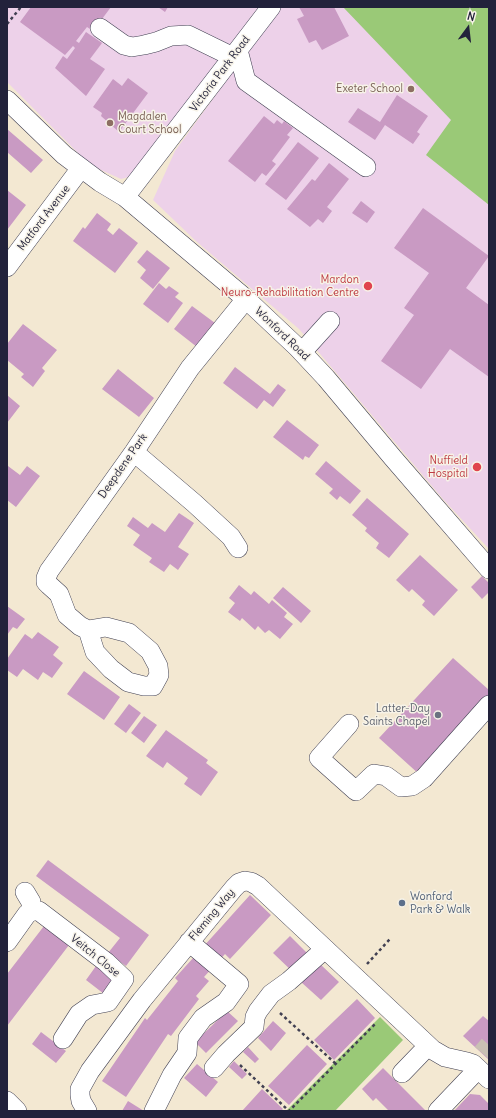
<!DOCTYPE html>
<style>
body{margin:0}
#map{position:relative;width:496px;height:1118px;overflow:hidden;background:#f3e8d2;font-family:Delius,sans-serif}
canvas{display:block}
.frame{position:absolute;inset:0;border:8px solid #22223b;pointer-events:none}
.north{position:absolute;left:448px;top:8px;width:40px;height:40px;-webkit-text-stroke:3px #f7f3e8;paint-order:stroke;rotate:15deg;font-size:11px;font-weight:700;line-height:16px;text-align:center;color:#22223b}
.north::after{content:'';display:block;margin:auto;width:14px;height:18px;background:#22223b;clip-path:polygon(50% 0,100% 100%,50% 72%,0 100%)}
</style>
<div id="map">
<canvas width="496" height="1118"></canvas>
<div class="frame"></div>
<div class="north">N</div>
</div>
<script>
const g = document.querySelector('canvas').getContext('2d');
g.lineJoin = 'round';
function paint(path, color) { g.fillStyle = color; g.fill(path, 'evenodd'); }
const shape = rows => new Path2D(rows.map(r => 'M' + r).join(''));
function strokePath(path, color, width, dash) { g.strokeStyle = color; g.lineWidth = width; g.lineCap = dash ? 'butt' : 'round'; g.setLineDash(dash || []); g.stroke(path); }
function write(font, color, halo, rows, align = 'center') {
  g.font = font + ' Delius,sans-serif'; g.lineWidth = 3; g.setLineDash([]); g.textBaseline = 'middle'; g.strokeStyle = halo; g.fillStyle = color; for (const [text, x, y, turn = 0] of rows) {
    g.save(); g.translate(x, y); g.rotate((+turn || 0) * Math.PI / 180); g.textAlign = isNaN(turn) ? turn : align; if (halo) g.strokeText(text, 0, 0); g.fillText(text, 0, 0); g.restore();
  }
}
const built = shape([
 [7,7,259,7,132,176,121,179,90,165,7,82],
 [280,7,489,7,489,549,442,498,299,329,197,242,153,200,175,151]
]);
const green = shape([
 [343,7,489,7,489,205,426,155,451,120],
 [380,1017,403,1040,335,1111,286,1111]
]);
const building = shape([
 [31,7,111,7,93,31,87,27,76,41,79,43,86,32,102,43,90,59,105,69,86,96,55,68,63,56,67,59,75,48,73,46,65,55,20,22],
 [158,7,168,7,165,12],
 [299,7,334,7,349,36,322,50,316,40,309,43,297,19,304,16],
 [128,78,148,93,119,132,101,116,102,113,93,107,113,79,122,86],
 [397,95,428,116,417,132,420,134,413,144,385,125,375,140,348,122,358,108,380,122],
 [264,116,274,124,277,120,282,124,284,121,293,128,287,135,290,137,272,161,276,164,266,176,262,173,255,182,228,161],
 [7,129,43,160,31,173,7,152],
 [298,142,319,158,286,200,265,184],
 [329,163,349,179,327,207,332,211,323,223,318,219,310,227,287,209,312,179,315,181],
 [7,190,26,205,7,230],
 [361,201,375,212,367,223,352,213],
 [423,208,489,256,466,288,489,305,489,377,450,349,421,389,381,361,414,315,404,308,429,273,394,248],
 [97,213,111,224,107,230,113,235,119,228,138,243,115,273,73,241,83,227,85,229],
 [147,250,170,268,153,289,140,278,146,270,137,262],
 [159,283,166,289,169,286,179,293,175,297,183,303,168,323,143,304],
 [192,306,215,323,197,347,174,329],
 [23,324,57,350,42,368,45,371,33,387,21,377,24,374,7,360,7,344],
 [235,367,270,394,278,384,286,390,273,407,264,400,257,409,223,383],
 [118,369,154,398,139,417,102,389],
 [7,395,20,406,7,423],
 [287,420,319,445,309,458,305,456,303,460,273,437],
 [326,461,361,491,350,504,340,496,337,500,329,493,333,489,315,474],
 [8,466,20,475,27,466,40,476,16,507,7,500,7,468],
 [367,498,409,534,389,558,376,548,379,543,365,531,367,528,352,515],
 [179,513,194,523,178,547,189,554,178,570,170,564,164,572,149,562,152,558,133,545,140,535,127,526,133,517,148,528,152,523,165,532],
 [420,555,458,590,434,616,422,605,425,601,412,589,409,592,396,580],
 [482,576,489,583,489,592,482,599,471,587],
 [239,585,251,595,254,591,269,604,272,600,287,613,284,617,293,624,280,639,269,630,265,633,258,626,255,630,242,618,240,621,228,612,235,603,229,598],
 [283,587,311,611,301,623,273,598],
 [7,606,25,619,17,629,13,627,7,635],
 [38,632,59,647,53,655,63,663,52,678,43,672,38,680,23,669,17,677,7,670,7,659,25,634,32,639],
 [453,658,489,690,489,700,420,775,379,738],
 [84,671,120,697,104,720,67,694],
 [129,704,141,713,126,733,114,724],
 [144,716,157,725,144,743,131,733],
 [166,730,208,760,206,763,218,772,201,796,184,784,188,778,167,762,163,768,146,756],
 [48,860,149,935,126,966,108,953,120,938,36,876],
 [250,895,271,915,230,959,225,954,204,977,209,981,196,996,199,999,171,1036,168,1034,126,1097,102,1081,145,1018,147,1020,178,981,175,978],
 [44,926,69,945,7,1026,7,974],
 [290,936,310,956,294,973,273,953],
 [319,963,339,982,321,1000,301,982],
 [96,966,118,982,108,997,86,980],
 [357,999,375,1018,334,1060,314,1040],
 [227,1011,238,1021,206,1053,195,1042],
 [483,1016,489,1021,489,1060,463,1036],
 [273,1021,286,1033,271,1051,258,1038],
 [41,1032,66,1051,56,1063,32,1044],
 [307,1045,327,1064,289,1105,268,1086],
 [248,1047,259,1059,255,1063,243,1052],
 [234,1061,247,1074,242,1079,229,1067],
 [197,1064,218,1082,206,1097,184,1078],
 [383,1068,426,1111,389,1111,376,1098,373,1101,362,1089],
 [262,1089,283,1109,281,1111,242,1111],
 [470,1094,480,1095,489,1104,489,1111,454,1111],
 [128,1101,144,1111,122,1111]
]);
const minorTunnel = shape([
 [482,1053,489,1045]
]);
const path = shape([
 [7,24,21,7],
 [367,964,390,939],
 [280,1013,336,1064],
 [240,1065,289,1111,376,1023]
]);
const minor = shape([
 [100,28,124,45,132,47,144,45,156,42,171,36,188,35,233,57],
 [238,50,246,81,366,167],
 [7,100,64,155,100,182,125,197,246,299,297,347,326,378,393,458,489,569],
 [125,197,271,7],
 [7,267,81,168],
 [302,352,330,321],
 [134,452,194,503,231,537,238,548],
 [88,630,95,652,111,669,128,682,144,686,153,686,159,675,158,666,150,651,129,633,106,627,88,630,80,626,67,615,59,594,49,585,46,582,46,578,49,571,134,452,190,368,246,299],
 [349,724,319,758,356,791,374,774,386,776,401,787,412,786,424,778,489,705],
 [25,892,31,902,32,911],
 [7,942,27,914,32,911,39,911,106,962,124,979,108,1002,92,1005,79,1014,63,1039],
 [214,1068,226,1054,254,1027,255,1017,258,1011,271,994,289,981,325,949],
 [402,1073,428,1046],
 [7,1101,17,1111],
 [87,1111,81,1101,80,1095,80,1089,90,1071,142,1000,234,888,239,883,245,881,251,882,258,886,433,1050,445,1057,467,1062,473,1064,489,1079],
 [154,1111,172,1075,187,1053,188,1038,203,1018,226,1002,239,984,189,942],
 [438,1111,478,1069]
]);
const markers = [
 [411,89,4,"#8d6e63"],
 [110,123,4,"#8d6e63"],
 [368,286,5,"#e0444e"],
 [477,467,5,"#e0444e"],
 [438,715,4,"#6b7280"],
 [402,903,4,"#5c6f8a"]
];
const streetNames = [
 ["Victoria Park Road",220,74,-53],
 ["Matford Avenue",44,218,-53],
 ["Wonford Road",282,334,44],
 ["Deepdene Park",123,466,-55],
 ["Fleming Way",212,915,-50],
 ["Veitch Close",95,956,39]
];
const educationNames = [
 ["Exeter School",403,89],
 ["Magdalen",118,117,"left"],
 ["Court School",118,130,"left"]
];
const healthNames = [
 ["Mardon",359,280],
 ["Neuro-Rehabilitation Centre",359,293],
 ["Nuffield",468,461],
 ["Hospital",468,474]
];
const worshipNames = [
 ["Latter-Day",430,709],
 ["Saints Chapel",430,722]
];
const serviceNames = [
 ["Wonford",410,897],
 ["Park & Walk",410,910]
];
paint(built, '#edd1e9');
paint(green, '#9ac977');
paint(building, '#c99ac3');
strokePath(minorTunnel, '#c9c0b4', 19, [19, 10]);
strokePath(minor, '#414052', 20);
strokePath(path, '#414052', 2.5, [3, 3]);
strokePath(minor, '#fff', 19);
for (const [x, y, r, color] of markers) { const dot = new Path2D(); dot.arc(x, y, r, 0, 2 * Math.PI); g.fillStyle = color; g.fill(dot); strokePath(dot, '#f7f3e8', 1.5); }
write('11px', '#22223b', '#f7f3e8', streetNames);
write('11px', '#785e54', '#f7f3e8', educationNames, 'right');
write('11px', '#be3a42', '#f7f3e8', healthNames, 'right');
write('11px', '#5b616d', '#f7f3e8', worshipNames, 'right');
write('11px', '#4e5e75', '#f7f3e8', serviceNames, 'left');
</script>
